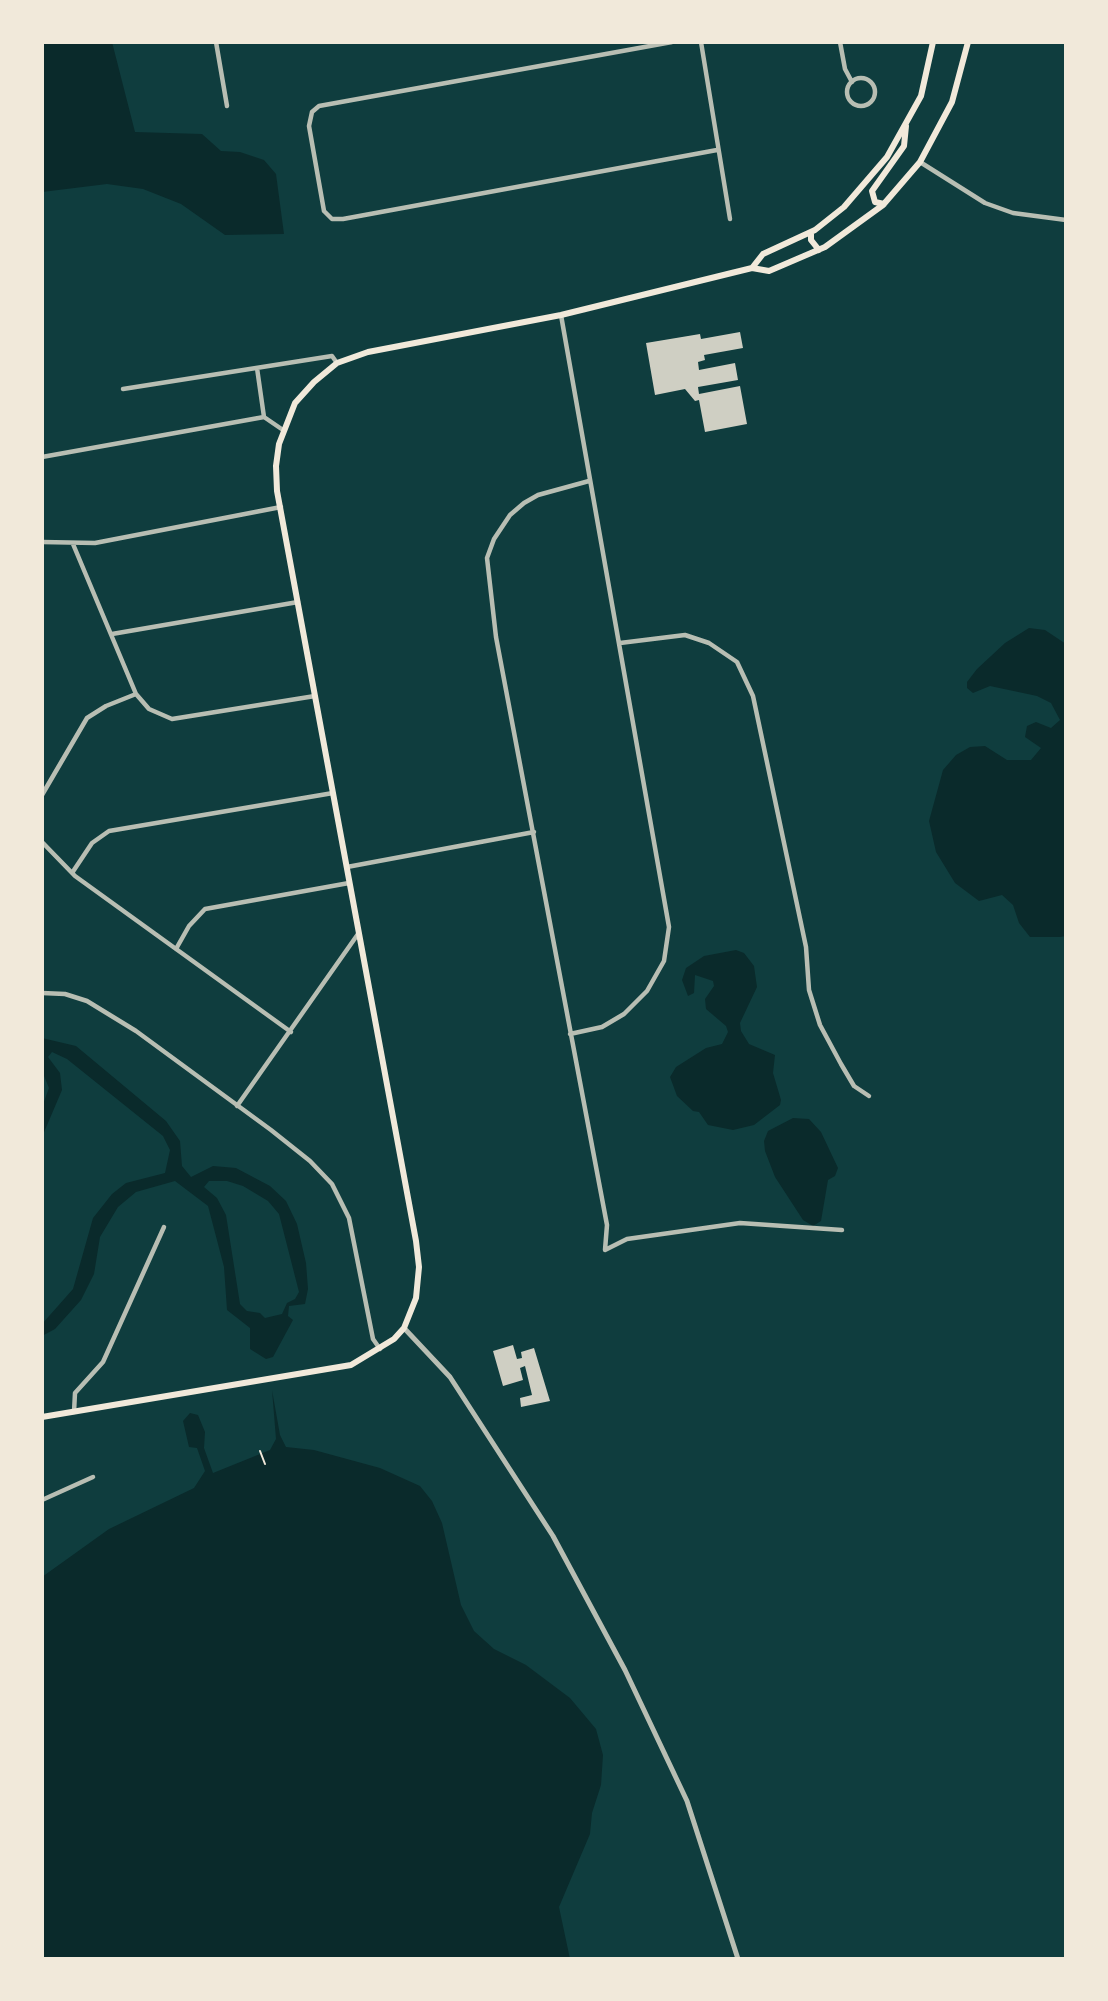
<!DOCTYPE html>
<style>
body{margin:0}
#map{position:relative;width:1108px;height:2001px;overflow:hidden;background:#0f3d3e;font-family:"PT Sans",sans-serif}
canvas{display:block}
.frame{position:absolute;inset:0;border:44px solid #f1e9da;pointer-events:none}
</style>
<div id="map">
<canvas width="1108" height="2001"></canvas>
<div class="frame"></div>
</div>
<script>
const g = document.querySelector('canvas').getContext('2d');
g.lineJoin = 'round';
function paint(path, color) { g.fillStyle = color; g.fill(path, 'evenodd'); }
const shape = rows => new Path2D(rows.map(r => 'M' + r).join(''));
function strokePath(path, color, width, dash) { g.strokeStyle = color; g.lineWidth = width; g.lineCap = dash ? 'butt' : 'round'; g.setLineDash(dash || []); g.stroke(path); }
const water = shape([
 [42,42,112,42,135,132,202,134,221,151,240,152,264,160,276,174,284,234,225,235,181,204,143,189,107,184,42,192],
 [1029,628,1045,630,1066,644,1066,936,1060,937,1030,937,1019,923,1013,905,1002,895,979,901,955,883,936,852,929,821,943,770,956,755,970,747,985,746,1007,760,1031,760,1041,748,1025,737,1027,726,1036,722,1051,728,1060,720,1051,703,1037,696,990,686,973,693,967,688,967,682,977,669,1005,643],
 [736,950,744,953,754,966,757,987,740,1023,741,1031,749,1044,775,1055,773,1073,781,1100,780,1105,754,1125,733,1130,708,1125,699,1112,693,1111,677,1096,670,1077,676,1067,706,1048,722,1044,728,1032,726,1026,706,1009,705,999,714,986,713,981,695,975,694,993,688,996,682,980,686,968,704,956],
 [42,1038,76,1046,166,1121,180,1141,182,1166,191,1177,213,1166,236,1168,270,1186,286,1201,297,1224,306,1263,308,1289,305,1304,289,1306,288,1316,293,1320,273,1357,266,1359,250,1349,250,1328,227,1310,224,1267,208,1206,175,1181,136,1192,118,1207,100,1237,94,1274,81,1300,55,1329,42,1336,42,1324,73,1289,93,1218,112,1194,126,1183,165,1173,170,1150,163,1136,67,1059,52,1052,48,1057,60,1073,62,1090,42,1137,42,1107,49,1088,42,1071],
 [209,1181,227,1181,243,1186,268,1201,279,1214,299,1292,295,1299,287,1303,282,1314,265,1318,260,1313,247,1311,240,1304,226,1215,217,1198,204,1187],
 [793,1118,809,1119,821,1132,838,1168,835,1176,828,1180,821,1221,813,1226,803,1220,775,1177,765,1151,764,1141,768,1131],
 [272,1390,280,1435,286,1447,314,1450,380,1468,420,1486,432,1501,442,1523,461,1605,474,1631,494,1649,526,1665,570,1698,596,1729,603,1755,601,1785,592,1813,590,1834,559,1907,570,1959,42,1959,42,1577,109,1529,194,1488,205,1471,197,1448,189,1447,183,1421,190,1413,198,1415,205,1432,204,1448,213,1473,270,1450,276,1439]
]);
const building = shape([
 [740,332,743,348,704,355,705,360,698,362,699,370,735,363,738,380,698,387,699,394,740,386,747,424,705,432,699,400,695,401,685,389,655,395,646,343,700,334,701,339],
 [513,1345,517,1359,522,1358,521,1352,534,1348,550,1401,521,1407,520,1398,532,1395,525,1366,520,1368,523,1380,503,1386,493,1351]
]);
const path = shape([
 [260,1451,265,1464]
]);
const minor = shape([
 [216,42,227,106],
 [672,42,319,106,312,112,309,126,324,211,332,219,343,219,717,150],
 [701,42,730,219],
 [840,42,845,69,852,82],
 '847 92a14 14 0 1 1 28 0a14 14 0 1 1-28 0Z',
 [920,162,985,203,1013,213,1066,220],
 [561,315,669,927,664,961,647,991,624,1014,602,1027,570,1034],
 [257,368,264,417,283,430],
 [123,389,332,356,337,363],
 [42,457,264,417],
 [589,481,538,495,524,503,510,515,494,539,487,558,496,637,607,1225,605,1250,627,1239,740,1223,842,1230],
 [42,542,95,543,281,507],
 [73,544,136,694,149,709,172,719,315,696],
 [112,634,298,602],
 [620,643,685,635,709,643,737,662,753,696,806,947,809,990,820,1025,841,1064,854,1086,869,1096],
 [42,795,87,718,106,706,136,694],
 [42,842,75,876,291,1032],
 [347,867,534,832],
 [72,873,92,843,109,831,333,793],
 [176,949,189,926,205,909,349,883],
 [42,993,65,994,87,1001,136,1031,271,1130,310,1161,332,1184,349,1218,373,1339,380,1349],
 [237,1106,358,934],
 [74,1412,75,1393,103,1362,164,1227],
 [42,1500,93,1477]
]);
const tertiary = shape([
 [404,1328,450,1377,553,1536,625,1670,687,1801,738,1959]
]);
const secondary = shape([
 [884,204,875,202,872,191,904,146,906,126],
 [811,232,811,240,819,250],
 [752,268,763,254,815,230,844,207,887,157,921,96,933,42],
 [42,1417,351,1365,394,1339,404,1328,416,1298,419,1267,416,1241,277,491,276,466,279,444,295,403,314,382,337,363,368,352,561,315,752,268,769,271,825,247,883,205,920,162,952,102,968,42]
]);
paint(water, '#0a2a2b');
paint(building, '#cfcfc3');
strokePath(path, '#f1e9da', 2);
strokePath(minor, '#b8beb3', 4.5);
strokePath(tertiary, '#b8beb3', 5);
strokePath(secondary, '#f1e9da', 6);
</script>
